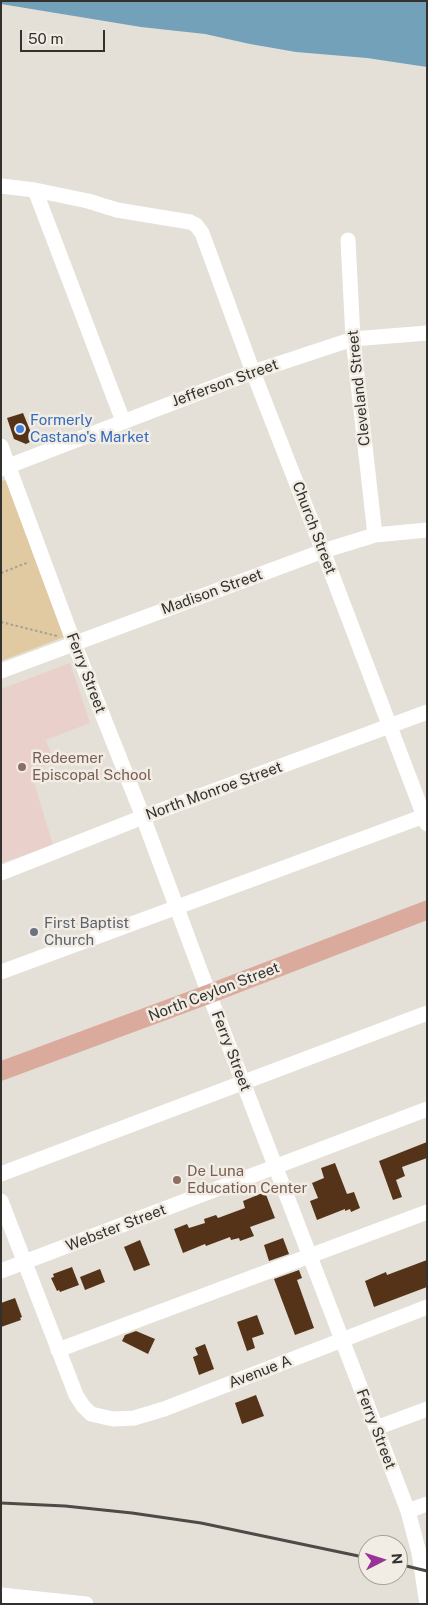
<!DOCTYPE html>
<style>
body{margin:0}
#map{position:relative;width:428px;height:1605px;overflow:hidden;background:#e4e0d7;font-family:"Public Sans",sans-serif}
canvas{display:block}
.frame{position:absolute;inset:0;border:2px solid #33312e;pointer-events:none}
.north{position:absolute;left:358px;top:1535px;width:50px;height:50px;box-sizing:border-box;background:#f2ede4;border:1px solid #a6a29b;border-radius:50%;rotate:85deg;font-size:14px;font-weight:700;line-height:20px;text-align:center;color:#33312e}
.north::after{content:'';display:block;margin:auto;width:18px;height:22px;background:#983499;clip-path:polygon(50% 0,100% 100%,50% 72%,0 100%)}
.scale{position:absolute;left:20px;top:30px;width:85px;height:22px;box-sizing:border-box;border:2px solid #33312e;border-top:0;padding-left:6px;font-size:15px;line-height:18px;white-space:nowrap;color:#33312e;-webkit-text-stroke:4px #f2ede4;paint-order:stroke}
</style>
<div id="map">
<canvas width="428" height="1605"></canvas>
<div class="frame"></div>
<div class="north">N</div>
<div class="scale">50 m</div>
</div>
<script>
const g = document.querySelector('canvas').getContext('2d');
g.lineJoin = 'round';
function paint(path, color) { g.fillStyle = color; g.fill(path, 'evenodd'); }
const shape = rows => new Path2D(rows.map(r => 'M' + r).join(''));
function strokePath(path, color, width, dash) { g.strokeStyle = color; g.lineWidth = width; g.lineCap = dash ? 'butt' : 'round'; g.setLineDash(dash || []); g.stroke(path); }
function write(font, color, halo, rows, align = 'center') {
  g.font = font + ' "Public Sans",sans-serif'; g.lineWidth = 5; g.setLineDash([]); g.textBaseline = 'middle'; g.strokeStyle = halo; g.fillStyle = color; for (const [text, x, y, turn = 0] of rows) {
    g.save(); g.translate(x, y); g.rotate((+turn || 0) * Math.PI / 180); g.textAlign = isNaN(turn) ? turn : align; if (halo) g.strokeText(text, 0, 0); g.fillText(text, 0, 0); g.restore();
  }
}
const education = shape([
 [70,663,90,723,46,740,54,762,31,772,53,845,1,863,1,689]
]);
const green = shape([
 [6,480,64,637,1,661,1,481]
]);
const water = shape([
 [1,1,427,1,427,67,367,58,296,52,250,44,205,34,141,27,1,4]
]);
const building = shape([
 [23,413,34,440,26,444,14,439,7,418],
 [427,1142,427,1158,402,1167,405,1176,396,1180,402,1197,393,1200,379,1161],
 [335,1163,347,1194,354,1192,360,1208,351,1212,350,1209,345,1211,345,1209,317,1220,310,1201,318,1198,312,1183,324,1178,321,1168],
 [265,1192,275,1218,250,1227,254,1236,240,1241,239,1238,231,1240,230,1237,206,1246,205,1244,183,1253,174,1229,187,1224,189,1228,205,1223,204,1219,216,1215,218,1218,245,1208,243,1201],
 [283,1238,289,1254,269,1261,264,1245],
 [140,1240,150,1265,134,1271,124,1247],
 [427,1260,427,1287,374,1307,365,1281,386,1272,387,1275],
 [72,1267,79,1285,60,1292,59,1290,57,1291,51,1278,54,1277,53,1274],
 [100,1269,105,1282,85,1290,80,1277],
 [299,1270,302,1278,297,1280,314,1328,295,1335,274,1279],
 [15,1298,22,1317,20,1318,21,1320,1,1327,1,1303],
 [257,1315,264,1334,252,1338,255,1348,247,1351,237,1322],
 [136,1331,155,1339,148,1354,122,1341,125,1335],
 [205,1344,214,1369,199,1375,193,1357,198,1355,195,1348],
 [256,1395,264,1416,242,1424,235,1403]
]);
const path = shape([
 [1,573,29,562],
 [1,622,57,636]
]);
const minor = shape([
 [1,186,35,190,88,201,117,210,190,222,196,225,202,233,253,372,323,551,427,824],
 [35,190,123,421],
 [348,240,353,339,375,535],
 [1,446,74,643,143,817,209,994,408,1511,419,1553,427,1604],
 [1,469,253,372,353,339,427,333],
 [1,671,323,551,375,535,427,530],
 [1,873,143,817,427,712],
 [1,972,427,815],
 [1,1174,427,1013],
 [1,1201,76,1395,83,1406,91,1414,113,1419,134,1418,164,1409,427,1307],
 [1,1271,427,1109],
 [58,1350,427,1212],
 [376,1428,427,1409],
 [408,1511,427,1504],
 [1,1595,86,1604]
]);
const major = shape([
 [1,1071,209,994,427,910]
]);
const rail = shape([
 [1,1503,65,1506,132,1513,201,1523,368,1558],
 [398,1564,427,1571]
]);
const markers = [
 [20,429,5,"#3f7fe0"],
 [22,767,5,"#8d6e63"],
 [34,932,5,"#6b7280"],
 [177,1180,5,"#8d6e63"]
];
const streetNames = [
 ["Jefferson Street",225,383,-20],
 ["Cleveland Street",359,388,-96],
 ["Church Street",314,528,69],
 ["Madison Street",212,592,-20],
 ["Ferry Street",86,673,69],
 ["North Monroe Street",214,791,-20],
 ["North Ceylon Street",214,992,-21],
 ["Ferry Street",231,1051,69],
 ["Webster Street",116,1228,-21],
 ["Avenue A",260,1372,-21],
 ["Ferry Street",376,1429,69]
];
const shopNames = [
 ["Formerly",30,420],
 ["Castano's Market",30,437]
];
const educationNames = [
 ["Redeemer",32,758],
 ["Episcopal School",32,775],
 ["De Luna",187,1171],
 ["Education Center",187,1188]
];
const worshipNames = [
 ["First Baptist",44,923],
 ["Church",44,940]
];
paint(education, '#ead0ca');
paint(green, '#e1caa1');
paint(water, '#72a1b9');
paint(building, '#543318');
strokePath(path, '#a29f98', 2, [2.5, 2.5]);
strokePath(minor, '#fff', 15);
strokePath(major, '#daaa9d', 19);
strokePath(rail, '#4d4b47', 3);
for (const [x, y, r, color] of markers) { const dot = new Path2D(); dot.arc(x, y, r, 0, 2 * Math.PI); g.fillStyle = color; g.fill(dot); strokePath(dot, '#f2ede4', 2); }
write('15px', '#33312e', '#f2ede4', streetNames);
write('15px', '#366cbe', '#f2ede4', shopNames, 'left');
write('15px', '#785e54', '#f2ede4', educationNames, 'left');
write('15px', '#5b616d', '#f2ede4', worshipNames, 'left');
</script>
